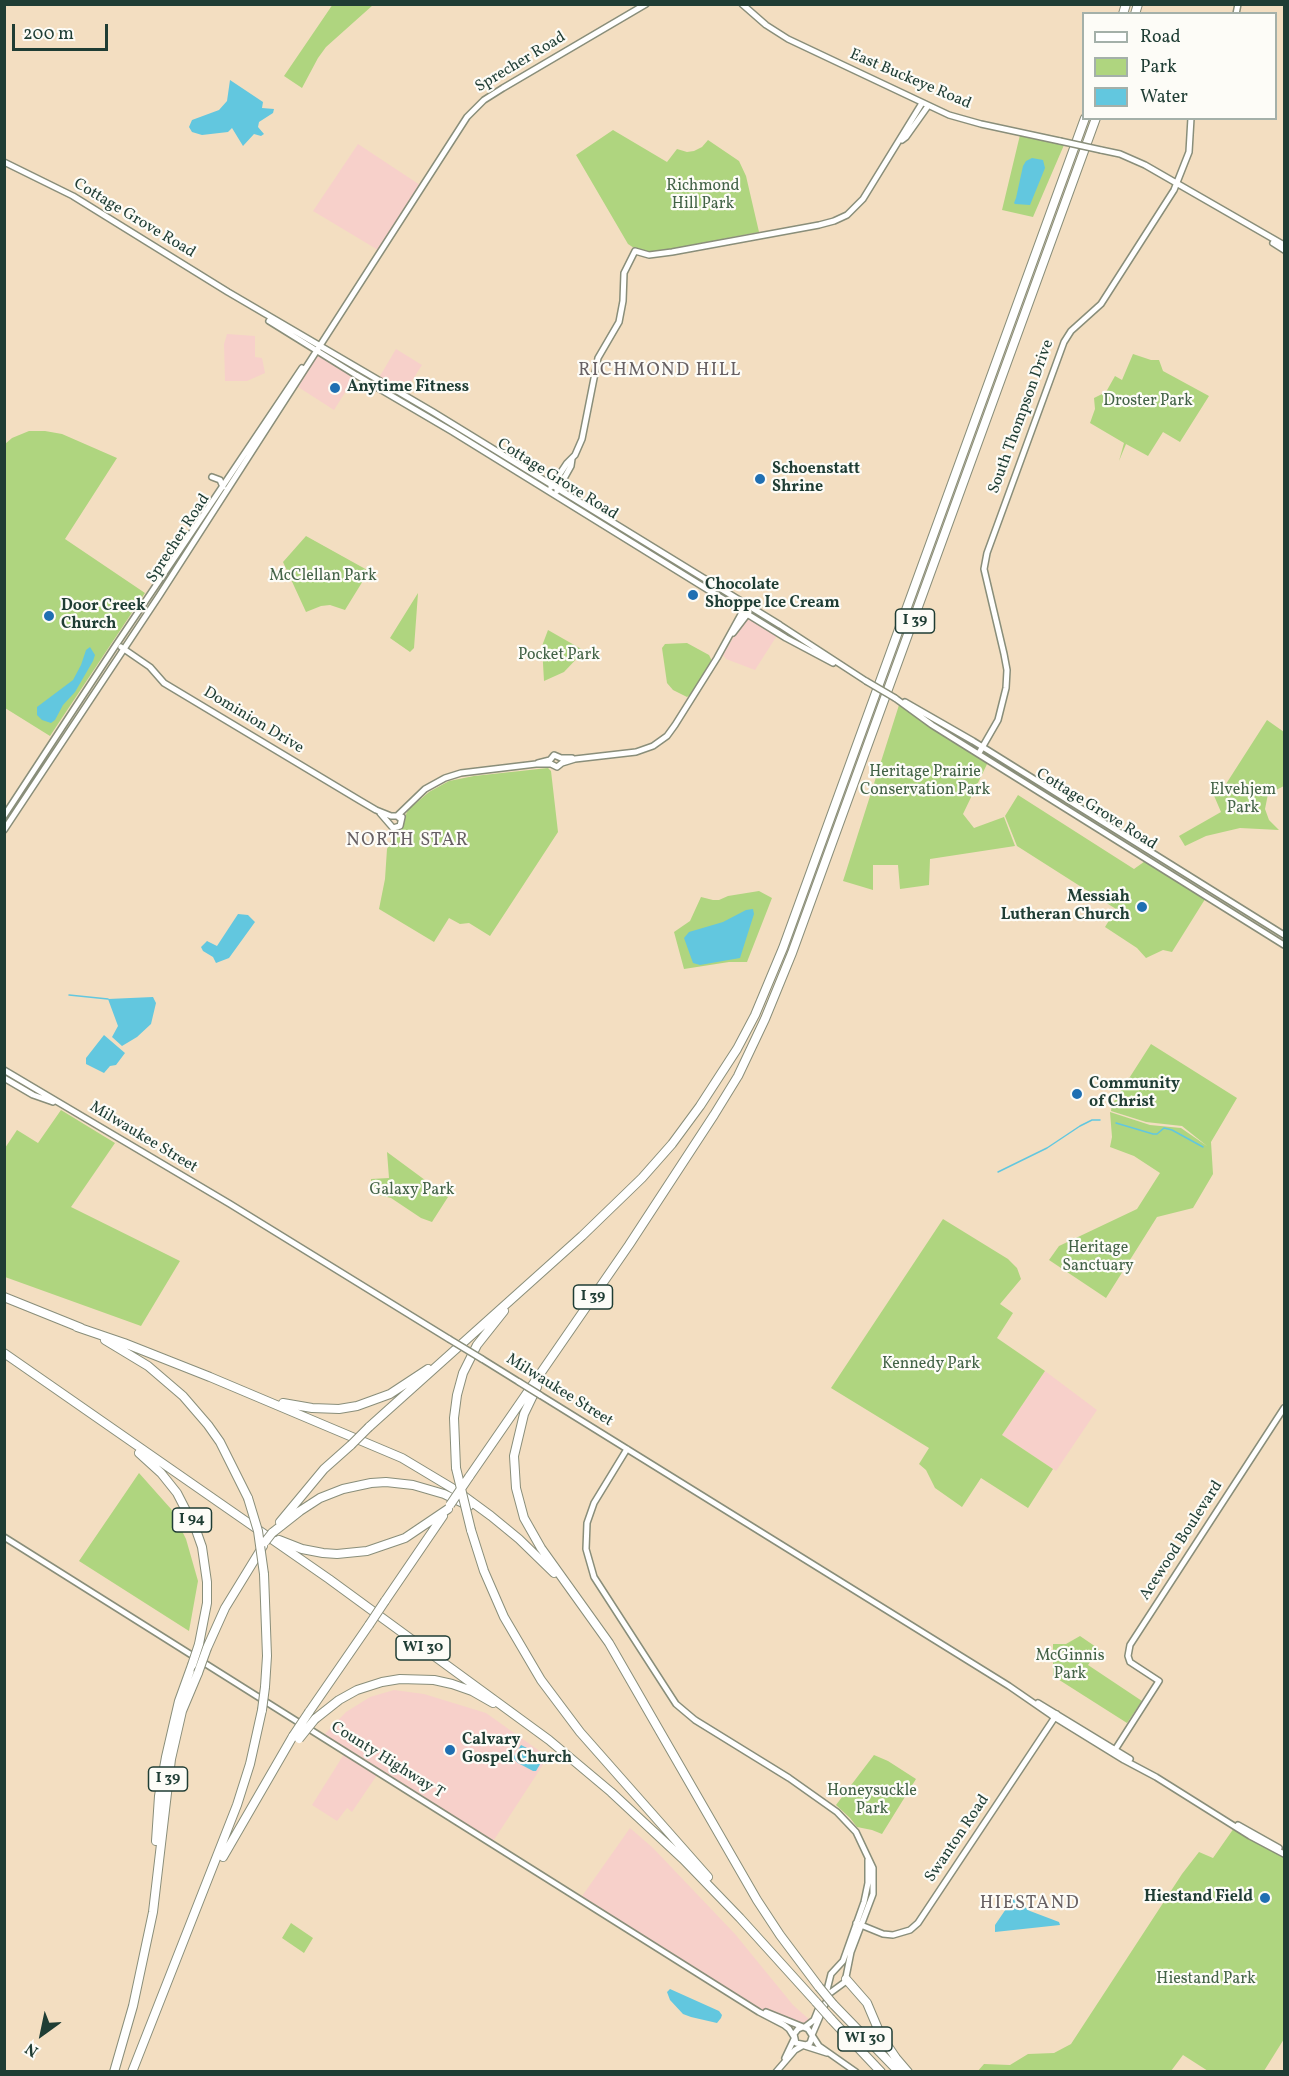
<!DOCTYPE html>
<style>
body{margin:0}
#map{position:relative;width:1289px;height:2076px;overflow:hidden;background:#f3dec1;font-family:Vollkorn,serif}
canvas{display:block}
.frame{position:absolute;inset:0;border:6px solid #1f3d34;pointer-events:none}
.legend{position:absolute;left:1082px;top:12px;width:195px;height:108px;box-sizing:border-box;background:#fdfcf7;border:2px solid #a4b0a9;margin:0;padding:8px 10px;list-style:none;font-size:18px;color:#1f3d34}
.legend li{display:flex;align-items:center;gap:12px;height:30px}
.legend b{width:30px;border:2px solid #a4b0a9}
.north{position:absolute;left:12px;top:2004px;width:60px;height:60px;-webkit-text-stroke:4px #fdfcf7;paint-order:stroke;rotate:213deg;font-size:16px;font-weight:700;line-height:24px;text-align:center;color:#1f3d34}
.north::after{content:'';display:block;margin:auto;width:21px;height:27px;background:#1f3d34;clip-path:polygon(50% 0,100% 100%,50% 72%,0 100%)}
.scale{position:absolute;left:12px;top:24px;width:96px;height:27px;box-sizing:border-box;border:3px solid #1f3d34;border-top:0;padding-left:8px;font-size:18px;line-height:21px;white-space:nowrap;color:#1f3d34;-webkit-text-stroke:4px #fdfcf7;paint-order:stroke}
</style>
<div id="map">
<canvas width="1289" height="2076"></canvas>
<div class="frame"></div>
<ul class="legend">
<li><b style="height:8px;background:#fff"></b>Road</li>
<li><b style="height:16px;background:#afd57f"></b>Park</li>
<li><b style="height:16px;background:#62c7df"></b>Water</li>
</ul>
<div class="north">N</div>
<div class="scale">200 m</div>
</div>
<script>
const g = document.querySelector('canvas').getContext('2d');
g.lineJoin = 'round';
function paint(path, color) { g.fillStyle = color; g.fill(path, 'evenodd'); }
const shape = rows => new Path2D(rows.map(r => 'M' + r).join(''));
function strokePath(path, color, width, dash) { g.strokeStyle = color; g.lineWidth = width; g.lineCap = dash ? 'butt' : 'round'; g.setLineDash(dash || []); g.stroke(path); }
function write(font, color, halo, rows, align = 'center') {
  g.font = font + ' Vollkorn,serif'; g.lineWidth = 4.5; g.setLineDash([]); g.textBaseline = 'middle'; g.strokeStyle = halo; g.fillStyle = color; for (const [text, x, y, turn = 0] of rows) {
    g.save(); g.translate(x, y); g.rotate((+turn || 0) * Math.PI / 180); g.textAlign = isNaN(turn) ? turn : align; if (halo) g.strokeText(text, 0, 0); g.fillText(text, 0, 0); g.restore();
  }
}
const built = shape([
 [358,144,420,185,378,250,313,211],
 [227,334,255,336,255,357,262,358,265,373,247,381,225,381,224,344],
 [396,349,422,365,403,395,377,381],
 [316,351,356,375,334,410,295,385],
 [749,618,778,634,755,670,726,659,723,655,736,633],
 [1045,1371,1097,1410,1056,1471,1002,1435],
 [394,1690,424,1694,486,1713,548,1757,492,1843,379,1772,352,1812,347,1808,337,1821,312,1805,346,1751,323,1736,346,1712,370,1697],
 [630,1828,653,1848,735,1934,793,2005,812,2022,805,2027,755,2008,580,1899]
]);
const green = shape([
 [333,4,373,5,326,47,318,58,302,88,284,76],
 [613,130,667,162,677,149,687,152,694,151,702,147,708,140,739,161,746,176,759,232,650,253,634,248,628,244,576,155],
 [1020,135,1064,145,1033,217,1002,210],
 [1133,354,1151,360,1159,360,1163,371,1209,396,1180,442,1163,432,1148,456,1126,444,1119,461,1124,443,1090,423,1095,409,1094,398,1106,392,1115,376,1122,380],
 [29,431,45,431,62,434,117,458,65,539,145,593,50,736,5,708,5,444,12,438],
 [306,536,369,571,345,610,330,605,321,606,306,612,283,562],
 [418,593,414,648,410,652,390,638],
 [548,630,583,650,583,652,564,672,544,681,542,646],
 [687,643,709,655,712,661,690,695,687,697,673,690,667,683,662,648,665,644],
 [899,705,988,762,963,814,974,828,1004,817,1015,846,930,859,929,885,900,889,898,865,873,865,873,890,843,881],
 [1267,720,1284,732,1284,786,1268,794,1265,809,1269,820,1279,830,1240,828,1206,836,1185,846,1179,836,1221,812,1212,791,1226,784],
 [548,768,551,771,558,832,490,936,469,923,460,924,449,918,434,942,379,909,385,879,387,849,392,837,401,825,408,810,429,792,449,781,474,776],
 [1018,795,1134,869,1148,859,1207,896,1172,952,1163,950,1146,958,1137,948,1105,927,1116,909,1017,846,1005,816],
 [759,891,772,898,747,962,729,962,684,969,674,932,690,921,701,897,713,900,719,900,728,896],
 [1151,1044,1237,1098,1211,1142,1213,1174,1193,1208,1157,1217,1106,1298,1049,1260,1059,1246,1137,1209,1160,1173,1134,1156,1110,1147,1112,1137,1110,1112,1150,1125,1181,1128,1207,1146,1182,1126,1146,1122,1111,1111,1112,1105],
 [61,1110,115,1143,71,1207,180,1261,141,1326,5,1277,5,1148,17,1130,38,1143],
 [387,1152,448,1197,432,1222,421,1218,391,1198,371,1193,371,1179,389,1178],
 [943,1219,1008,1259,1017,1268,1021,1279,1000,1304,1013,1313,997,1338,1045,1371,1002,1435,1053,1469,1028,1508,981,1478,962,1507,935,1488,926,1470,919,1464,929,1448,831,1388],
 [139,1473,171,1509,186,1539,198,1581,189,1631,79,1561],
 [1080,1636,1099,1649,1088,1665,1142,1701,1127,1723,1053,1676,1053,1644,1066,1644],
 [874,1755,888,1761,916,1779,882,1834,872,1830,857,1827,850,1818,836,1805],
 [1234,1828,1284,1857,1284,2039,1264,2071,1208,2071,1183,2055,1171,2071,977,2072,984,2064,1010,2065,1028,2054,1054,2053,1071,2044,1182,1874,1199,1852,1213,1858],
 [291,1923,313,1938,304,1953,282,1938]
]);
const water = shape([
 [230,80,263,102,262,108,274,109,273,113,259,122,258,127,264,134,261,136,254,134,243,146,232,128,228,132,202,135,192,132,189,127,192,120,219,110,227,101],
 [1032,158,1043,160,1045,168,1030,205,1015,204,1014,203,1016,198,1023,166,1026,161],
 [90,647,95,655,93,661,75,692,63,705,55,720,51,723,42,720,37,715,37,707,73,680,81,665,86,650],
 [753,909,754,914,740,958,700,965,693,963,684,938,689,932,723,922,746,910],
 [238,914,248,915,255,922,229,958,216,963,213,957,203,951,201,947,207,941,217,946],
 [153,997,156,1003,151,1024,137,1037,122,1046,112,1037,118,1026,108,999],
 [104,1035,125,1053,116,1065,110,1066,104,1073,86,1064,86,1058],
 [521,1745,531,1750,542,1761,536,1771,533,1771,518,1763,513,1758],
 [1008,1894,1030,1911,1059,1922,1060,1925,995,1932,995,1925,1010,1903],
 [670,1989,719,2011,722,2015,721,2018,717,2023,691,2017,683,2014,670,2000,667,1992]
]);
const stream = shape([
 [69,995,108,999],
 [1116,1123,1153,1134,1157,1134,1164,1128,1172,1130,1203,1147],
 [998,1172,1047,1148,1080,1126,1092,1120,1100,1120]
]);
const secondary = shape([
 [742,4,766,25,788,39,949,115,981,124,1060,141],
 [1236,14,1238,4],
 [902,140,906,137,928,106],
 [1101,150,1120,154,1145,165,1284,245],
 [4,162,73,196,228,292,433,412,780,625,866,681],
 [1273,243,1284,250],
 [269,321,356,375,453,432,786,638,833,663],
 [212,477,220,480,223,487],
 [551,487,567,463,575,455,582,439,598,358,619,322,623,301,624,273,635,251,649,255,672,252,819,225,834,221,847,215,863,199,922,103],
 [557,491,571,466,572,459],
 [733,633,749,612],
 [121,647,150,667,164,683,359,800,376,810,391,816,397,816,401,819],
 [895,698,932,725,1284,945],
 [905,702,973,741,1284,935],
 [979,753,998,720,1006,688,1007,670,1004,654,984,569,987,553,1064,342,1071,331,1101,304,1174,190,1189,152,1191,118],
 [538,763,550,760,554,755,561,758,572,758],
 [380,813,393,828,400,826,402,817],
 [4,816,114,648,302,368],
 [397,816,425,789,445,778,461,773,536,764,551,764,557,767,562,763,575,759,636,752,653,746,667,736,675,725,717,658,744,609],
 [4,830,159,596,467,117,484,100,503,88,646,4],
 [4,1070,230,1204,449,1339],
 [4,1078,33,1095,53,1102],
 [482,1359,519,1382],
 [540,1395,1009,1686,1051,1715,1124,1760,1156,1777,1250,1836,1284,1854],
 [627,1449,594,1503,587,1523,586,1549,594,1577,676,1704,695,1720,789,1778,837,1812,856,1832,873,1868,873,1894,851,1952,845,1982,830,1993,812,2035],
 [4,1537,759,2012,784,2025,789,2029,794,2037],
 [1038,1703,1130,1759],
 [1113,1753,1159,1681,1130,1662,1128,1656,1130,1645,1284,1408],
 [1238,1825,1279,1848],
 [856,1923,883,1934,893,1935,910,1930,918,1923,1057,1714],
 [826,1994,831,1974,843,1961,864,1902,868,1883,868,1860],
 [766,2012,808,2029,819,2046,856,2072],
 [803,2027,798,2029,794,2034,796,2043,806,2045,810,2043,812,2037],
 [805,2027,814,2020,818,2010],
 [805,2046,827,2053],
 [785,2058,794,2039],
 [776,2072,795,2050,802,2046]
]);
const highway = shape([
 [1123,14,1126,4],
 [1135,14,1138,4],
 [4,1297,81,1328],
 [77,1327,124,1343,210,1377,402,1458,457,1491,491,1516,519,1539,554,1573],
 [105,1340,148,1366,183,1396,208,1425,220,1442,248,1498],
 [4,1353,329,1579,549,1740,611,1792,683,1859,740,1918,816,2002],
 [537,1387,524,1414,514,1456,516,1488,524,1518,541,1548,609,1643,757,1900,780,1935,819,1987],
 [283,1403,312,1408,339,1409,357,1406,390,1394,428,1369],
 [369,1427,582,1236,642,1178,672,1144,700,1106,737,1049,755,1015,783,948,1085,118],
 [139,1453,161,1473,177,1493,196,1530,202,1547,207,1582,207,1603,199,1644],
 [456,1468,454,1418,457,1395,463,1373,477,1345,504,1311],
 [469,1477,629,1245,714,1115,738,1076,765,1019,792,953,1096,118],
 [280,1522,324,1469,351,1445],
 [471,1530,484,1571,504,1617,541,1680,580,1732,708,1877],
 [272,1533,300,1511,320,1498,343,1489,371,1483,386,1482,413,1485,444,1494,469,1506],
 [279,1540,302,1549,323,1553,337,1554,367,1551,405,1538,448,1509],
 [264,1574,267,1656,265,1687],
 [385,1601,443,1516],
 [207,1648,225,1608,263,1546],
 [309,1712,369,1625],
 [315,1719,339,1700,357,1690,382,1682,400,1679,434,1680,452,1684,472,1691,493,1703],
 [156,1841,159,1796,166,1757,179,1701,192,1665],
 [223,1857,293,1736],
 [846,1979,867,2003,881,2036,896,2058,908,2072],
 [833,2004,899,2072],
 [831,2019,881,2072],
 [114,2072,133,2006,153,1912,171,1759,182,1711,198,1673],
 [132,2072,237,1805,250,1764,262,1710]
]);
const secondaryBridge = shape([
 [1060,141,1101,150],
 [866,681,895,698],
 [449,1339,482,1359],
 [519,1382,540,1395]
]);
const highwayBridge = shape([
 [351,1445,369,1427],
 [456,1468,471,1530],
 [248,1498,258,1531,264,1574],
 [450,1505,469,1477],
 [265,1542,272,1533],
 [369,1625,385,1601],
 [192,1665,199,1644],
 [198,1673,207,1648],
 [262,1710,265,1687],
 [293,1736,309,1712],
 [299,1739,315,1719],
 [819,1987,833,2004],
 [816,2002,831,2019]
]);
const markers = [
 [335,388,6,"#1f6fb2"],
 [760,479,6,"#1f6fb2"],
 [693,595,6,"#1f6fb2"],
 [49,616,6,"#1f6fb2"],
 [1142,907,6,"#1f6fb2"],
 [1077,1094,6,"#1f6fb2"],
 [450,1750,6,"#1f6fb2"],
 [1265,1898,6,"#1f6fb2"]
];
const shields = [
 [915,621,39],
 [593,1297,39],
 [192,1520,39],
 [423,1648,54],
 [168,1779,39],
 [865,2039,54]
];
const shieldNames = [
 ["I 39",915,621],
 ["I 39",593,1297],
 ["I 94",192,1520],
 ["WI 30",423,1648],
 ["I 39",168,1779],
 ["WI 30",865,2039]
];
const streetNames = [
 ["Sprecher Road",521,63,-31],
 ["East Buckeye Road",910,80,23],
 ["Cottage Grove Road",134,219,31],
 ["South Thompson Drive",1022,417,-70],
 ["Cottage Grove Road",557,480,32],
 ["Sprecher Road",179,539,-57],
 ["Dominion Drive",253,721,31],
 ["Cottage Grove Road",1096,810,32],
 ["Milwaukee Street",143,1138,31],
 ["Milwaukee Street",559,1391,32],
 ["Acewood Boulevard",1182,1541,-57],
 ["County Highway T",387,1761,32],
 ["Swanton Road",958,1839,-56]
];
const parkNames = [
 ["Richmond",703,187],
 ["Hill Park",703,205],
 ["Droster Park",1148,402],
 ["McClellan Park",323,577],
 ["Pocket Park",559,656],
 ["Heritage Prairie",925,773],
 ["Conservation Park",925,791],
 ["Elvehjem",1243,791],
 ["Park",1243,809],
 ["Galaxy Park",412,1191],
 ["Heritage",1098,1249],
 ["Sanctuary",1098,1267],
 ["Kennedy Park",931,1365],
 ["McGinnis",1070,1657],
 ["Park",1070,1675],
 ["Honeysuckle",872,1792],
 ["Park",872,1810],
 ["Hiestand Park",1206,1980]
];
const poiNames = [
 ["Anytime Fitness",347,388],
 ["Schoenstatt",772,470],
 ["Shrine",772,488],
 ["Chocolate",705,586],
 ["Shoppe Ice Cream",705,604],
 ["Door Creek",61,607],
 ["Church",61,625],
 ["Messiah",1130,898,"right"],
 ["Lutheran Church",1130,916,"right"],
 ["Community",1089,1085],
 ["of Christ",1089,1103],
 ["Calvary",462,1741],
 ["Gospel Church",462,1759],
 ["Hiestand Field",1253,1898,"right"]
];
const neighbourhoodNames = [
 ["RICHMOND HILL",660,372],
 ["NORTH STAR",408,842],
 ["HIESTAND",1030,1905]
];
paint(built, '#f7d0ca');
paint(green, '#afd57f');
paint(water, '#62c7df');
strokePath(stream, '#62c7df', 1.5);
strokePath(secondary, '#898e7a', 8);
strokePath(highway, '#898e7a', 10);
strokePath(secondary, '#fff', 5);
strokePath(highway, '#fff', 8);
strokePath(secondaryBridge, '#898e7a', 8, []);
strokePath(highwayBridge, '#898e7a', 10, []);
strokePath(secondaryBridge, '#fff', 5);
strokePath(highwayBridge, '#fff', 8);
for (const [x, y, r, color] of markers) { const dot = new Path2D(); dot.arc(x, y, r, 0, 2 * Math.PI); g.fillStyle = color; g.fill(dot); strokePath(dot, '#fdfcf7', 2); }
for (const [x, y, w] of shields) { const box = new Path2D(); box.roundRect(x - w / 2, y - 12, w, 24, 4.5); g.fillStyle = '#fdfcf7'; g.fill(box); strokePath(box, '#1f3d34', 1.5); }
write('bold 15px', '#1f3d34', null, shieldNames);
write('16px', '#1f3d34', '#fdfcf7', streetNames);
write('16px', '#436347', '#fdfcf7', parkNames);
write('bold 16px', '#1f3d34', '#fdfcf7', poiNames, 'left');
g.letterSpacing = '1.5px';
write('18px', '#676063', '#fdfcf7', neighbourhoodNames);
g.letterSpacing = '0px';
</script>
